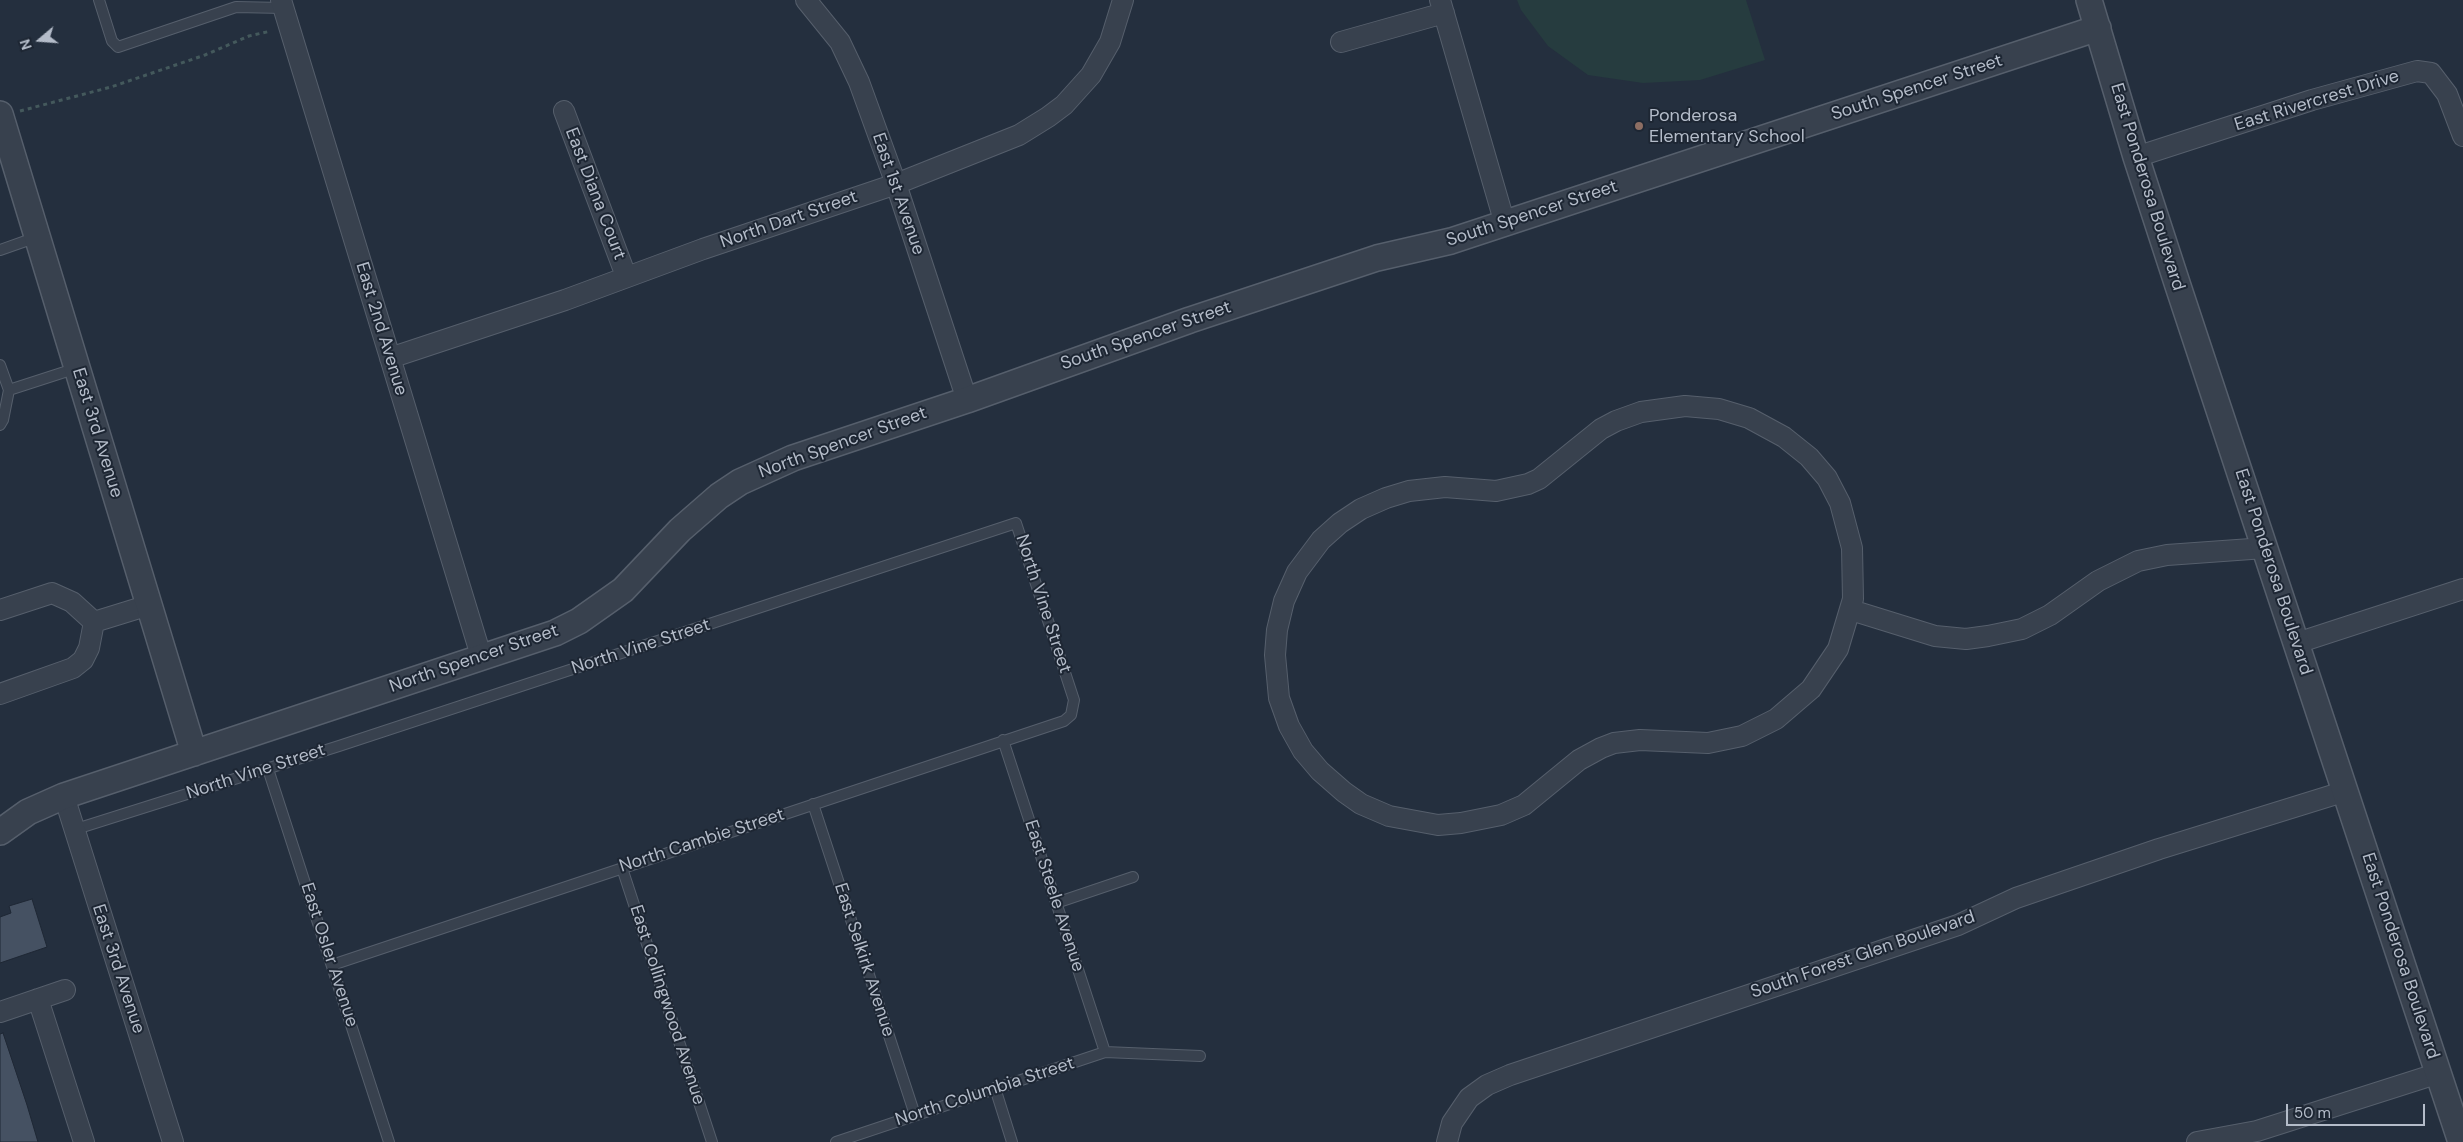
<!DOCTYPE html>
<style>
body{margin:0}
#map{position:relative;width:2463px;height:1142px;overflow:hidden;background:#242f3e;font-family:"DM Sans",sans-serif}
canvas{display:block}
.north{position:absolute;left:15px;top:15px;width:50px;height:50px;-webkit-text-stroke:4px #1d2633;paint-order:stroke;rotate:252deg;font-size:14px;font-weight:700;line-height:20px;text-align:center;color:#b4bcc9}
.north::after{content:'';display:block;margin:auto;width:18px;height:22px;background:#b4bcc9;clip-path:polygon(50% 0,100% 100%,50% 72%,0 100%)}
.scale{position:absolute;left:2286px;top:1104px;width:139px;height:22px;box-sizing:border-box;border:2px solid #b4bcc9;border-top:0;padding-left:6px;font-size:15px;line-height:18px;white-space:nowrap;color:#b4bcc9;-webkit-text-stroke:4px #1d2633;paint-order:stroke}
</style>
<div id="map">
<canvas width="2463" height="1142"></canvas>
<div class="north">N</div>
<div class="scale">50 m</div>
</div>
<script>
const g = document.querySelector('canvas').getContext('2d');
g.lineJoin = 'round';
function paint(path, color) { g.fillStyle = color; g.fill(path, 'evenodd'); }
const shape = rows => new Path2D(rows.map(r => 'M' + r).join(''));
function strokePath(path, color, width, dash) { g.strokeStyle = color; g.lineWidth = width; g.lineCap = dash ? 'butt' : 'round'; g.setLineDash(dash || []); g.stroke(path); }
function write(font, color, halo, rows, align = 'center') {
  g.font = font + ' "DM Sans",sans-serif'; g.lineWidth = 4; g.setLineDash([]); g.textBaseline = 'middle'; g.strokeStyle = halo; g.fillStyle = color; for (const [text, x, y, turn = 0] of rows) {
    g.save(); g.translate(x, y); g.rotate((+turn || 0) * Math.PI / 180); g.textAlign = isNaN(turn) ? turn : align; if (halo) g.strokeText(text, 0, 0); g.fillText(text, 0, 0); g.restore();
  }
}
const green = shape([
 [1517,0,1746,0,1765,60,1700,80,1643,83,1588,75,1548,46,1521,10]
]);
const building = shape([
 [32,899,47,947,0,963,0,917,11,913,9,906,32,899],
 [3,1033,27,1105,38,1142,0,1142,0,1034,3,1033]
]);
const path = shape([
 [20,111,111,87,205,55,249,36,271,31]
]);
const service = shape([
 [99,0,112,41,118,47,236,7,283,8],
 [0,250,37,237],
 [0,365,9,390],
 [0,425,3,420,9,390,77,368],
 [1003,740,1105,1052],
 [268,769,389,1142],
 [813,804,915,1115],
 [73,830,339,746,1016,523,1074,700,1071,715,1064,721,332,965],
 [622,868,712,1142],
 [1056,903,1133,877],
 [995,1088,1012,1142],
 [836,1142,1105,1052,1200,1056]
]);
const minor = shape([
 [281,0,482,659],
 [806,0,840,42,859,82,896,184,967,400],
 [1440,0,1505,224],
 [1341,42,1444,13],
 [564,111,626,276],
 [2136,157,2312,100,2417,71,2431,73,2447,94,2463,136],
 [390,358,565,300,703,249,896,184,1019,135,1048,117,1064,105,1091,75,1110,42,1123,0],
 [1685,406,1719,409,1749,418,1784,437,1809,457,1827,478,1840,503,1852,548,1853,599,1838,649,1811,689,1776,719,1742,736,1708,743,1640,740,1614,743,1601,748,1579,760,1524,805,1501,815,1461,823,1438,825,1389,816,1361,804,1344,792,1320,771,1303,751,1289,726,1279,698,1275,655,1277,630,1284,601,1297,572,1321,540,1340,523,1361,509,1386,498,1409,491,1445,487,1496,491,1528,484,1539,479,1601,429,1616,421,1641,412,1685,406],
 [0,610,52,593,72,602,94,622],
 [1851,610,1935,636,1966,639,1988,636,2022,629,2050,615,2098,581,2138,561,2167,555,2265,548],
 [94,622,149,605],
 [2297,643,2463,589],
 [0,694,73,668,83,660,89,648,94,622],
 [64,796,173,1142],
 [38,999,84,1142],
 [0,1012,65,990],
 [1447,1142,1452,1123,1469,1098,1487,1085,1510,1075,1958,925,2016,898,2159,849,2346,791],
 [2197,1142,2257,1131,2439,1073]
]);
const tertiary = shape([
 [2089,0,2136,157,2178,286,2461,1142],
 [0,114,194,753],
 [0,832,28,812,64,796,555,633,579,621,623,590,680,530,719,496,740,482,793,458,967,400,1190,320,1377,258,1451,241,2098,28]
]);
const markers = [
 [1639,126,5,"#8d6e63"]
];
const streetNames = [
 ["South Spencer Street",1917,88,-18],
 ["East Rivercrest Drive",2317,101,-17],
 ["East Ponderosa Boulevard",2147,187,73],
 ["East Diana Court",595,194,69],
 ["East 1st Avenue",898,194,71],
 ["South Spencer Street",1532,214,-18],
 ["North Dart Street",789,220,-19],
 ["East 2nd Avenue",381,329,73],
 ["South Spencer Street",1146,336,-19],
 ["East 3rd Avenue",97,433,73],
 ["North Spencer Street",843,443,-20],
 ["East Ponderosa Boulevard",2273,572,72],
 ["North Vine Street",1043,604,72],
 ["North Vine Street",641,647,-18],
 ["North Spencer Street",474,659,-19],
 ["North Vine Street",256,772,-18],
 ["North Cambie Street",702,841,-18],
 ["East Steele Avenue",1054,896,72],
 ["East Osler Avenue",329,955,72],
 ["South Forest Glen Boulevard",1863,955,-19],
 ["East Ponderosa Boulevard",2400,956,72],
 ["East Selkirk Avenue",864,960,72],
 ["East 3rd Avenue",118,969,72],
 ["East Collingwood Avenue",667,1005,72],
 ["North Columbia Street",985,1092,-18]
];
const poiNames = [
 ["Ponderosa",1649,116],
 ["Elementary School",1649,137]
];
paint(green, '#263c3f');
paint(building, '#455162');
strokePath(building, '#1f2835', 1);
strokePath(service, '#565f6c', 12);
strokePath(minor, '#565f6c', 22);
strokePath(tertiary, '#565f6c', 28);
strokePath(path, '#44595c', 3, [4, 4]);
strokePath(service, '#38414e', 10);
strokePath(minor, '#38414e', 20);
strokePath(tertiary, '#38414e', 25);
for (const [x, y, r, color] of markers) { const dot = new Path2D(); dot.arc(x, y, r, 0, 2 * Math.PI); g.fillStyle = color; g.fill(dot); strokePath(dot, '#1d2633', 2); }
write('18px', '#b4bcc9', '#1d2633', streetNames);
write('18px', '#b4bcc9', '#1d2633', poiNames, 'left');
</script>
